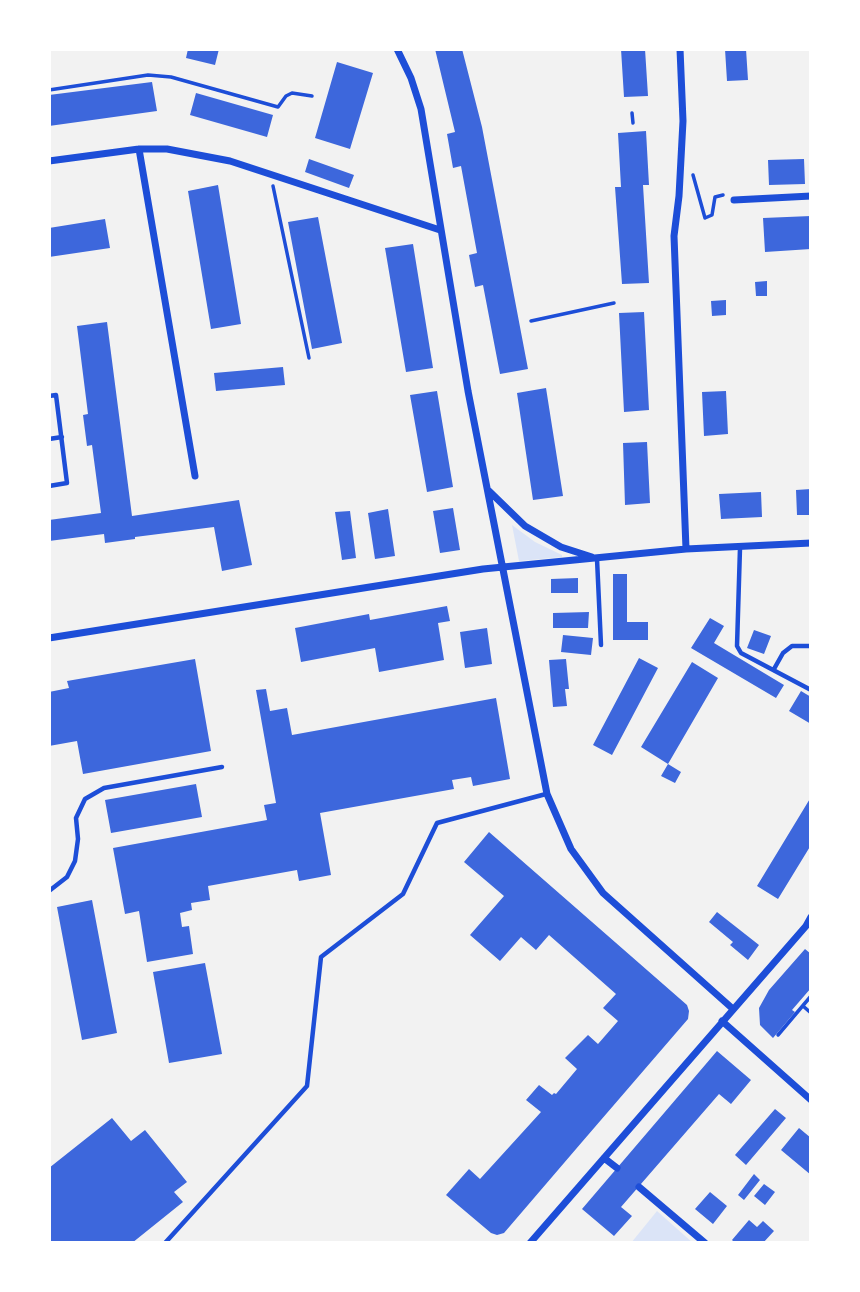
<!DOCTYPE html>
<style>
body{margin:0}
#map{position:relative;width:860px;height:1292px;overflow:hidden;background:#f2f2f2;font-family:"Nunito Sans",sans-serif}
canvas{display:block}
.frame{position:absolute;inset:0;border:51px solid #fff;pointer-events:none}
</style>
<div id="map">
<canvas width="860" height="1292"></canvas>
<div class="frame"></div>
</div>
<script>
const g = document.querySelector('canvas').getContext('2d');
g.lineJoin = 'round';
function paint(path, color) { g.fillStyle = color; g.fill(path, 'evenodd'); }
const shape = rows => new Path2D(rows.map(r => 'M' + r).join(''));
function strokePath(path, color, width, dash) { g.strokeStyle = color; g.lineWidth = width; g.lineCap = dash ? 'butt' : 'round'; g.setLineDash(dash || []); g.stroke(path); }
const green = shape([
 [512,525,535,542,562,555,562,557,519,561],
 [657,1211,693,1243,631,1243]
]);
const building = shape([
 [188,49,219,49,215,65,186,58],
 [435,49,462,49,482,127,528,369,500,374,483,285,475,287,469,255,477,253,461,166,453,168,447,134,455,132],
 [621,49,645,49,648,96,624,97],
 [725,49,746,49,748,80,727,81],
 [337,62,373,73,350,149,315,138],
 [152,82,157,111,49,126,49,95],
 [196,93,273,115,267,137,190,115],
 [646,131,649,185,643,185,649,283,622,284,615,187,621,187,618,133],
 [309,159,354,175,349,188,305,172],
 [804,159,805,184,769,185,768,160],
 [218,185,241,324,211,329,188,191],
 [811,216,811,249,765,252,763,218],
 [318,217,342,343,312,349,288,222],
 [105,219,110,248,49,257,49,228],
 [413,244,433,368,406,372,385,248],
 [767,281,767,296,756,296,755,282],
 [726,300,726,315,712,316,711,301],
 [644,312,649,410,624,412,619,313],
 [107,322,132,516,239,500,252,565,222,571,214,527,135,537,135,539,105,543,104,534,49,541,49,520,101,513,92,445,87,446,83,415,88,414,77,326],
 [283,367,285,385,216,391,214,373],
 [546,388,563,496,533,500,517,393],
 [437,391,453,487,427,492,410,395],
 [726,391,728,434,704,436,702,392],
 [647,442,650,503,625,505,623,443],
 [811,489,811,515,797,515,796,490],
 [761,492,762,517,721,519,719,494],
 [453,508,460,550,440,553,433,511],
 [388,509,395,556,375,559,368,513],
 [350,511,356,558,342,560,335,512],
 [613,574,627,574,627,622,648,622,648,640,613,640],
 [578,578,578,593,551,593,551,579],
 [447,606,450,621,438,623,444,660,379,672,375,648,301,662,295,628,369,614,370,620],
 [589,612,588,628,553,628,553,613],
 [710,618,724,626,714,643,784,685,776,698,691,648],
 [487,628,492,664,465,668,460,632],
 [754,630,771,636,764,654,747,648],
 [563,635,593,638,591,655,561,652],
 [639,658,658,668,612,755,593,745],
 [195,659,211,751,83,774,77,741,49,746,49,692,69,688,67,681],
 [566,659,569,689,565,689,567,706,553,707,549,660],
 [692,662,718,678,668,764,681,772,675,783,661,776,668,764,641,747],
 [266,689,270,711,287,708,292,735,496,698,510,779,473,786,471,777,452,780,454,789,320,813,331,875,299,881,297,870,208,886,210,900,191,903,192,910,180,913,182,927,189,926,193,954,147,962,139,911,125,914,113,848,267,820,264,805,276,803,256,690],
 [801,691,811,697,811,724,789,711],
 [196,784,202,817,111,833,105,800],
 [811,797,811,845,778,899,757,886],
 [489,832,687,1005,689,1011,688,1019,582,1142,504,1233,497,1235,491,1233,446,1195,469,1169,480,1179,541,1112,526,1100,539,1085,552,1095,554,1093,556,1094,577,1069,565,1058,588,1035,598,1044,618,1021,603,1008,616,994,549,935,536,950,521,937,500,961,470,935,504,896,464,862],
 [92,900,117,1033,82,1040,57,907],
 [717,912,759,945,748,960,730,945,733,942,709,922],
 [805,949,811,954,811,988,792,1010,795,1012,773,1038,760,1025,759,1008,769,990],
 [205,963,222,1054,169,1063,153,972],
 [717,1051,751,1080,731,1104,719,1094,621,1207,632,1216,614,1236,582,1209],
 [775,1109,786,1118,746,1165,735,1155],
 [112,1118,131,1141,145,1130,187,1182,174,1192,183,1202,132,1243,49,1243,49,1168],
 [799,1128,811,1138,811,1175,781,1150],
 [754,1174,760,1180,744,1200,738,1195],
 [764,1184,775,1192,765,1205,754,1196],
 [710,1192,727,1206,713,1224,695,1209],
 [749,1220,757,1227,763,1221,774,1231,763,1243,735,1243,732,1240]
]);
const path = shape([
 [49,90,148,75,171,77,278,107,286,96,292,93,312,96],
 [632,113,633,123],
 [693,175,705,218,712,215,715,197,723,195],
 [273,186,309,358],
 [531,321,614,303],
 [803,1006,811,1013],
 [778,1035,811,996]
]);
const service = shape([
 [49,396,56,395,67,483,49,486],
 [49,439,62,437],
 [740,548,737,646,741,653,811,690],
 [597,559,601,645],
 [774,669,783,653,792,646,811,646],
 [49,891,67,877,75,861,78,839,76,818,85,799,104,788,222,767],
 [165,1243,307,1086,321,957,403,894,437,823,546,794]
]);
const minor = shape([
 [397,49,411,78,421,109,468,391,547,794,571,849,603,893,733,1009],
 [680,49,683,121,679,196,674,236,686,549],
 [139,149,195,476],
 [49,161,139,149,167,149,230,161,440,230],
 [734,200,811,196],
 [489,491,525,526,561,547,592,557],
 [49,638,483,569,686,549,811,543],
 [722,1021,811,1100],
 [604,1158,617,1168],
 [639,1187,705,1243],
 [530,1243,806,926,811,917]
]);
paint(green, '#dbe4f7');
paint(building, '#3d67dc');
strokePath(path, '#1d4ed8', 3.5);
strokePath(service, '#1d4ed8', 4.5);
strokePath(minor, '#1d4ed8', 7);
</script>
